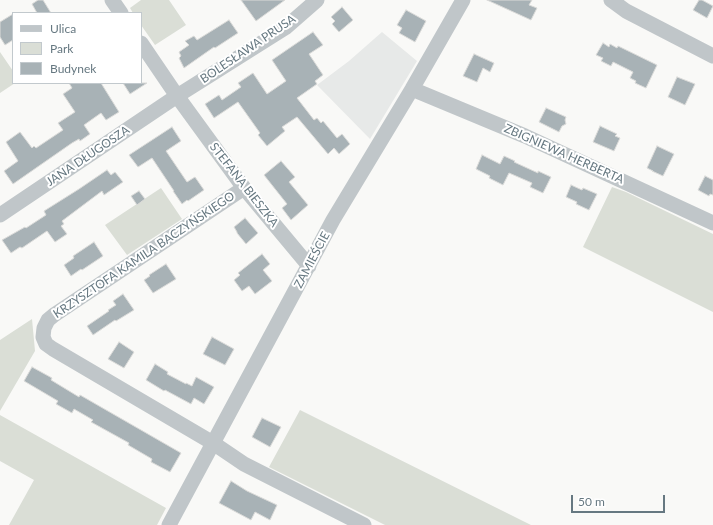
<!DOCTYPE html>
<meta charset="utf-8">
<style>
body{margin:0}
#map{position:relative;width:713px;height:525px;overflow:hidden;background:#f9f9f7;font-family:Lato,sans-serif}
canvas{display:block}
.legend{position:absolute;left:12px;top:12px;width:130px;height:72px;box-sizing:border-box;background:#fff;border:1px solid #c2c9cd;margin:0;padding:5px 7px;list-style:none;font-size:12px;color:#667881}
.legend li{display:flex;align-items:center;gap:8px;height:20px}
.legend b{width:20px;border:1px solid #c2c9cd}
.scale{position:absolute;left:571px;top:495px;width:94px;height:18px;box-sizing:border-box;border:2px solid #667881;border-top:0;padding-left:5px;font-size:12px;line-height:14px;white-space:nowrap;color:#667881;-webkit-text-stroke:3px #fff;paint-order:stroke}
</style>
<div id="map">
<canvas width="713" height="525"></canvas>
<ul class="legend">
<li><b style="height:5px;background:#c0c6c9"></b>Ulica</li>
<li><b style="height:11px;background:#daded6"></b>Park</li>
<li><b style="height:11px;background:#a8b2b6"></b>Budynek</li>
</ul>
<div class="scale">50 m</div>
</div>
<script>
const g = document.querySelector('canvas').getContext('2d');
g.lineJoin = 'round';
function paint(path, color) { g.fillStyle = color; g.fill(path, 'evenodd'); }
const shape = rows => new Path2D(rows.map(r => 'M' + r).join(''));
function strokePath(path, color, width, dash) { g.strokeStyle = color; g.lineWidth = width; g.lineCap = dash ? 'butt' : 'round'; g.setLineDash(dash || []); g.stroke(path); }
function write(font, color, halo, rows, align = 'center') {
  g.font = font + ' Lato,sans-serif'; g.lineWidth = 4; g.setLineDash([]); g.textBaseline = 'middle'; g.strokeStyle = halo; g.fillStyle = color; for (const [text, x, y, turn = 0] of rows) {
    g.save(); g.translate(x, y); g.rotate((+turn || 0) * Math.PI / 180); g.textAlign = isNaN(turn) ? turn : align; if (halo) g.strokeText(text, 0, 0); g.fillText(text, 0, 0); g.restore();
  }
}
const built = shape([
 [382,32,417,61,370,139,317,85,349,61]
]);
const green = shape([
 [141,0,169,0,186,25,155,45,141,25,141,13,133,13,130,8],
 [0,52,13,71,13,83,15,83,0,93],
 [612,187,626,192,713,234,713,312,583,247],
 [161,188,182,219,127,255,105,225],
 [32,319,35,351,0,411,0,340],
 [300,410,531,525,385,525,269,467],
 [0,415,166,508,157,525,9,525,34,480,0,461]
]);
const building = shape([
 [38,0,43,0,51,13,37,13,32,4,38,0],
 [241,0,285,0,256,21,241,0],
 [487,0,532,0,529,5,537,8,531,20,487,0],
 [699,0,702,0,713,6,707,18,693,10,699,0],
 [342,7,353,20,339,32,332,24,335,21,331,17,342,7],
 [406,10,426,21,415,42,399,33,402,28,397,25,406,10],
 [13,14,13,40,5,45,0,37,0,22,13,14],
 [229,20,238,33,215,48,214,47,184,68,179,58,181,56,179,52,189,45,185,41,194,36,197,40,229,20],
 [313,32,323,45,309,54,323,75,315,81,317,84,297,98,314,120,317,118,321,123,323,121,337,138,342,134,350,144,339,154,334,148,328,154,297,117,282,127,285,131,267,146,258,135,260,133,238,102,214,118,205,104,219,95,222,100,241,87,238,83,253,73,267,94,286,81,272,60,313,32],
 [603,43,609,47,610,44,617,48,618,46,657,65,646,88,635,83,636,81,630,78,633,72,613,62,611,66,601,61,603,58,596,55,603,43],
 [474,54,494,63,490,72,483,68,477,82,463,76,474,54],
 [677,77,695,84,685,105,668,97,677,77],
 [69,83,101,83,119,112,106,120,101,113,84,125,90,134,80,141,79,139,72,143,13,184,4,171,18,161,6,142,20,132,32,148,34,146,36,148,63,130,58,123,75,112,63,94,72,88,69,83],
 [123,83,147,83,130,94,123,83],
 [546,108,566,117,565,120,566,124,562,126,559,132,539,122,546,108],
 [600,126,617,134,615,136,620,138,614,151,593,142,600,126],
 [172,127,181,141,166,151,187,182,195,177,204,190,188,201,187,200,182,204,173,191,174,191,152,158,138,167,129,155,172,127],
 [657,146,674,154,663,176,652,171,653,171,647,168,657,146],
 [482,155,500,164,504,156,515,161,514,162,538,173,538,171,551,177,543,193,530,187,532,183,509,173,503,185,489,178,490,176,476,169,482,155],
 [281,161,295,177,289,182,308,205,291,220,282,208,287,204,264,175,281,161],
 [107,170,111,175,115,172,123,182,104,195,102,191,62,221,64,224,61,226,67,234,55,242,47,231,22,248,20,247,11,253,2,240,25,227,26,228,46,215,44,211,79,189,107,170],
 [705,176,713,180,713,195,710,194,709,196,698,190,705,176],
 [571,185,582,190,583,188,597,194,589,210,576,204,577,202,566,197,571,185],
 [139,191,145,199,137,205,131,196,139,191],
 [245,218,258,233,246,244,237,233,237,232,234,227,245,218],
 [94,242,103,256,82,270,81,269,71,276,64,265,74,258,73,256,94,242],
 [262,254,270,264,263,270,272,281,255,294,249,286,242,291,234,280,240,275,238,273,262,254],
 [166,264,176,279,153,293,144,280,150,276,149,275,166,264],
 [123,294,134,310,116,321,115,320,93,335,87,326,109,311,108,310,116,305,113,301,123,294],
 [212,337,234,349,225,365,203,354,212,337],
 [119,342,134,352,124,368,108,359,119,342],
 [155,364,168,372,167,374,186,384,186,383,192,386,196,377,214,387,204,404,194,398,191,404,165,390,164,391,146,380,155,364],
 [32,367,52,378,51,380,79,397,80,395,181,453,170,472,151,462,152,459,128,445,129,443,91,422,93,420,74,409,72,413,56,404,58,401,24,381,32,367],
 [262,418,281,427,270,447,252,437,262,418],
 [231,481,247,491,277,505,270,520,255,512,251,520,219,503,231,481]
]);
const minor = shape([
 [112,0,121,13],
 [611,0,626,11,713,56],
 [141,43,177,96,244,188,309,266],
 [412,89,525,136,713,223],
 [244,188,54,315,48,320,44,328,43,337,46,344,53,349,213,443,244,464,364,525],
 [0,215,177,96,285,28,317,0],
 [169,525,333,220,412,89,463,0]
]);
const streetNames = [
 ["BOLESŁAWA PRUSA",248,49,-34],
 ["ZBIGNIEWA HERBERTA",564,154,24],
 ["JANA DŁUGOSZA",88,156,-34],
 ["STEFANA BIESZKA",244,185,52],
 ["KRZYSZTOFA KAMILA BACZYŃSKIEGO",144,255,-34],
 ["ZAMIEŚCIE",312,260,-62]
];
paint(built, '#e7e9e8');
paint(green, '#daded6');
paint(building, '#a8b2b6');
strokePath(building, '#dbdbd9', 1);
strokePath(minor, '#c0c6c9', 15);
write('12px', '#667881', '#fff', streetNames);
</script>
